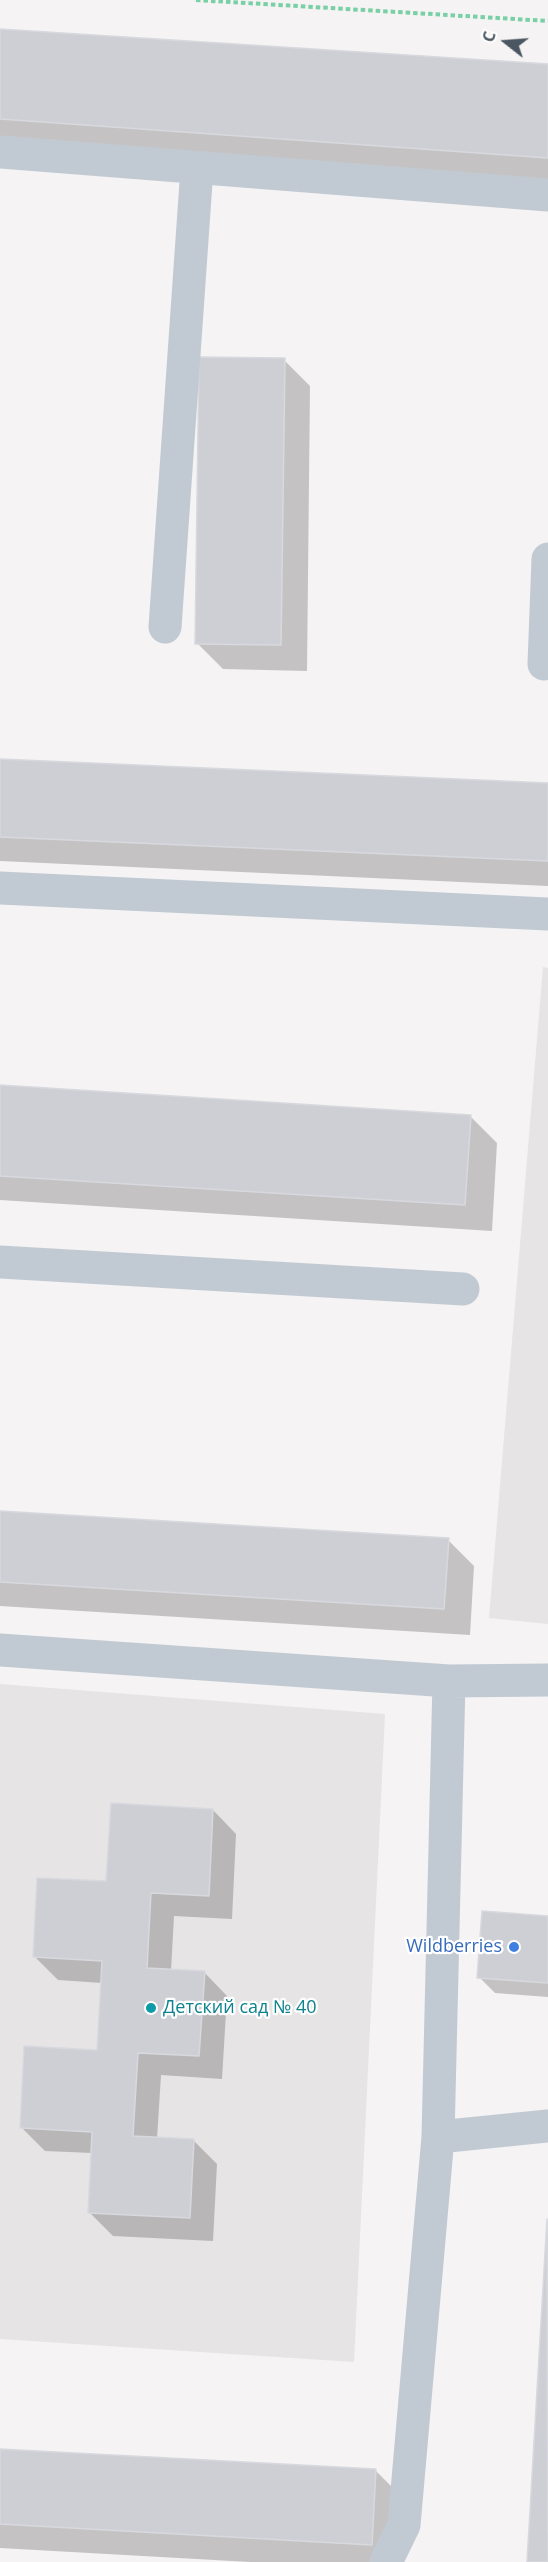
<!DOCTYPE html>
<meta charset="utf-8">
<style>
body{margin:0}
#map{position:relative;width:548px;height:2562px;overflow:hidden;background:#f5f3f3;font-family:"Open Sans",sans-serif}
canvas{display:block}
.north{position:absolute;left:476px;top:12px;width:60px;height:60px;-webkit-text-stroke:4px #fff;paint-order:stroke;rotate:287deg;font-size:16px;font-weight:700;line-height:24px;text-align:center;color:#4a5661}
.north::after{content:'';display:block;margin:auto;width:21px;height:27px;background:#4a5661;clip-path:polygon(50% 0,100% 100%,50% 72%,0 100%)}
</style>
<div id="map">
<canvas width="548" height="2562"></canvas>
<div class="north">С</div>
</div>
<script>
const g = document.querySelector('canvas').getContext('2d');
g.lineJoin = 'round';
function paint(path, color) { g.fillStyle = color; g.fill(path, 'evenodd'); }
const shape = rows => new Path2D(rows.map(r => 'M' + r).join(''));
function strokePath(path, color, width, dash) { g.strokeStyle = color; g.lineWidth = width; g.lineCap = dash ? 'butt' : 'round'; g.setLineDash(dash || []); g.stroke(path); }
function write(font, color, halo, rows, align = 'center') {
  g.font = font + ' "Open Sans",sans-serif'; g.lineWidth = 4.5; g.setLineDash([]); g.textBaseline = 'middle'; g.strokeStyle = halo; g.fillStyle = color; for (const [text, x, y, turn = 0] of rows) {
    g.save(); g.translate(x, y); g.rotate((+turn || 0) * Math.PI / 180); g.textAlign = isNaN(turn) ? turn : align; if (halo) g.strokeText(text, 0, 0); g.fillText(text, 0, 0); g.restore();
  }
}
const education = shape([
 [543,967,548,968,548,1624,489,1618],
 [0,1684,385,1714,354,2362,0,2339]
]);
const shadow = shape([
 [0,30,548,66,548,182,0,143],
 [284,360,310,386,307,671,223,669,197,643],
 [0,760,548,784,548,886,0,861],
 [0,1087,470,1116,497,1143,492,1231,0,1200],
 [0,1512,448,1540,474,1566,470,1635,0,1606],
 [213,1810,236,1834,232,1919,174,1916,171,1971,204,1972,227,1996,222,2079,161,2075,157,2139,194,2141,217,2164,213,2241,113,2236,89,2212,92,2153,45,2151,21,2127,98,2052,102,1983,58,1980,35,1957,107,1883],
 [548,1917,548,1997,495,1993,479,1977],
 [548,2221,548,2562,529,2562],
 [0,2450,376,2471,402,2497,398,2562,250,2562,0,2548]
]);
const building = shape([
 [0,29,548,64,548,158,0,119,0,29],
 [199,357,285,358,281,645,195,644,199,357],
 [0,759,548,783,548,861,0,837,0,759],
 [0,1085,471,1115,465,1205,0,1176,0,1085],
 [0,1511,449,1538,444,1609,0,1582,0,1511],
 [111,1803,213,1809,209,1896,151,1893,147,1968,205,1971,199,2056,138,2053,133,2136,194,2139,190,2218,88,2213,92,2132,20,2128,24,2046,97,2050,102,1961,33,1957,37,1878,106,1881,111,1803],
 [482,1911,548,1916,548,1983,477,1978,482,1911],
 [547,2219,548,2562,527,2562,547,2219],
 [0,2449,376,2469,372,2545,0,2524,0,2449]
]);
const path = shape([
 [196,0,548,21]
]);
const minor = shape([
 [0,152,548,195],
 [165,627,197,168],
 [544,664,548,559],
 [0,888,548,914],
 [0,1262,463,1289],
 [0,1650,449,1681,548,1680],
 [438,2137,548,2126],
 [386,2562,404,2525,438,2137,449,1681]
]);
const markers = [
 [514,1947,6,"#3f7fe0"],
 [151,2008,6,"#0f9aa8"]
];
const shopNames = [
 ["Wildberries",502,1947]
];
const cultureNames = [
 ["Детский сад № 40",163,2008]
];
paint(education, '#e6e4e5');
paint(shadow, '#0003');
paint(building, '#cdcfd5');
strokePath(building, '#d7d9de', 1.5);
strokePath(path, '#7ad0a6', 4, [4.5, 3]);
strokePath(minor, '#c1cad2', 33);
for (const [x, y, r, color] of markers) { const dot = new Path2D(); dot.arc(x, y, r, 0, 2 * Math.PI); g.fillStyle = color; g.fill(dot); strokePath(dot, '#fff', 2); }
write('18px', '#366cbe', '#fff', shopNames, 'right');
write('18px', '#0d838f', '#fff', cultureNames, 'left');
</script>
